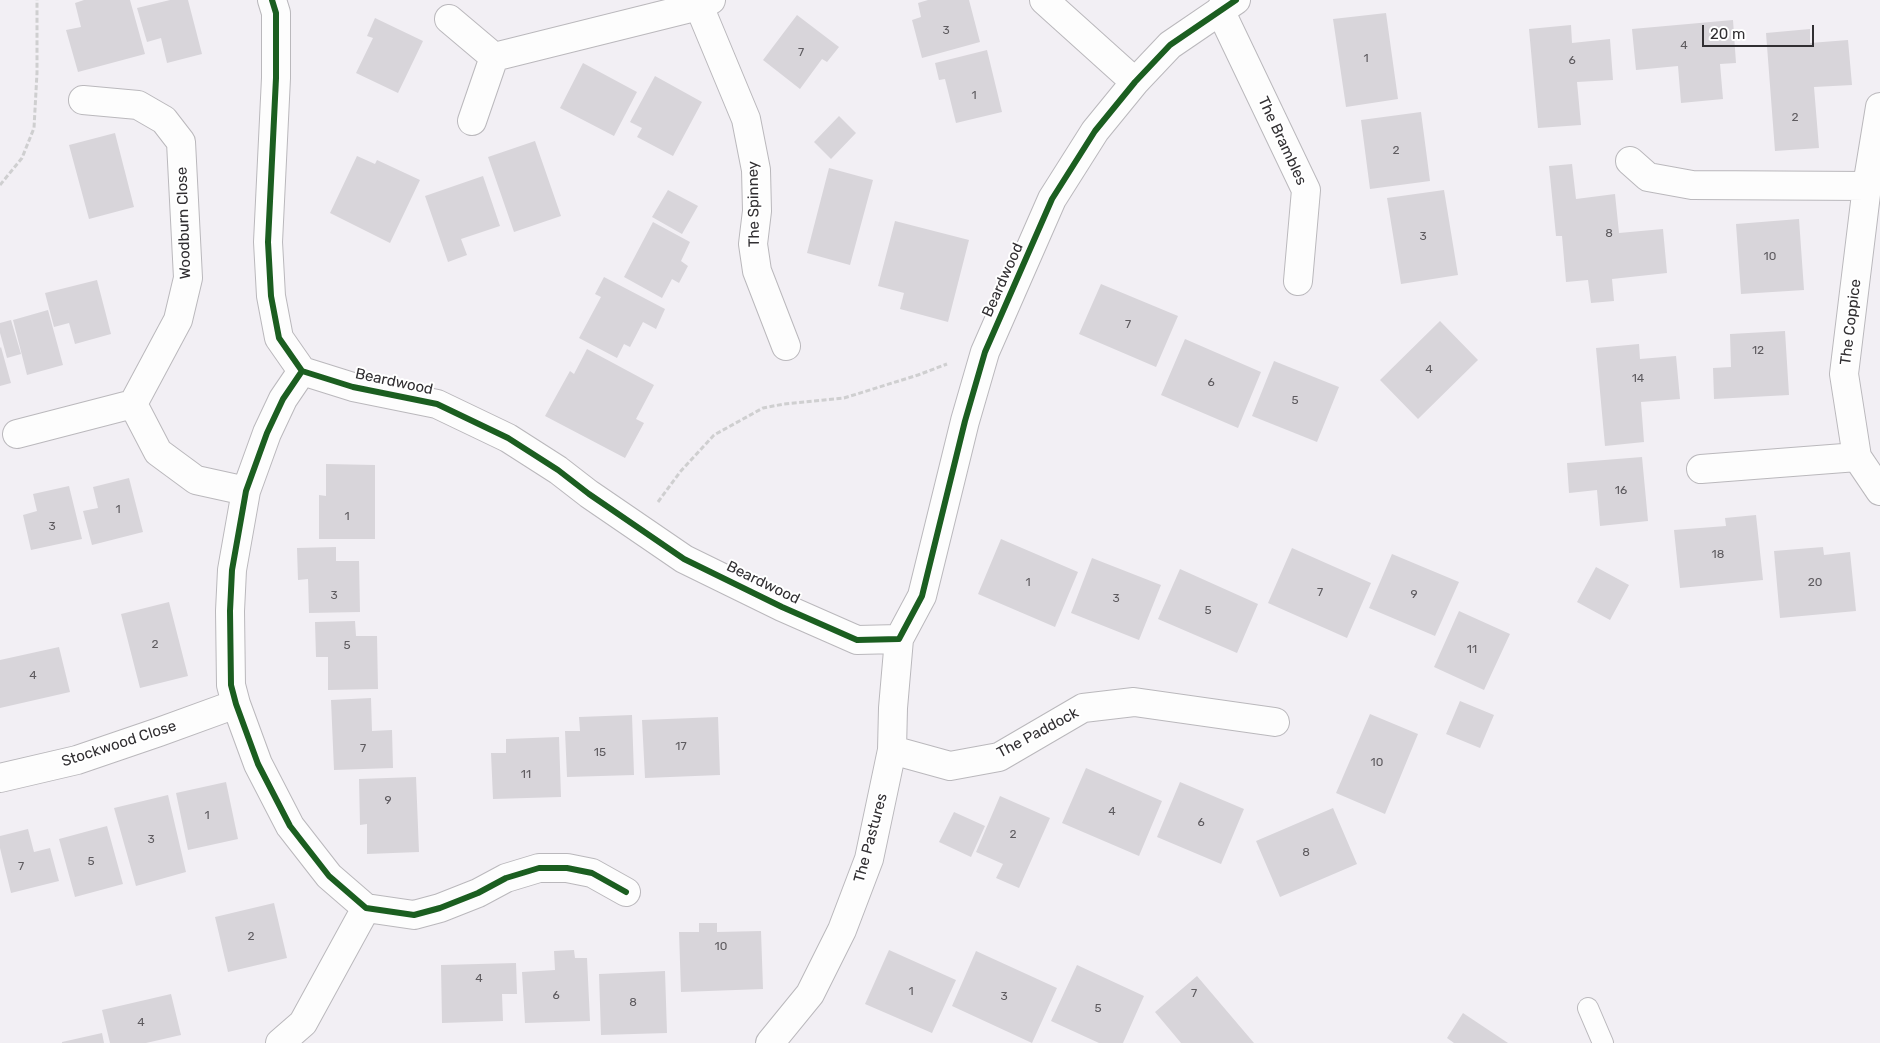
<!DOCTYPE html>
<style>
body{margin:0}
#map{position:relative;width:1880px;height:1043px;overflow:hidden;background:#f2eff4;font-family:Rubik,sans-serif}
canvas{display:block}
.scale{position:absolute;left:1702px;top:25px;width:112px;height:22px;box-sizing:border-box;border:2px solid #312f32;border-top:0;padding-left:6px;font-size:15px;line-height:18px;white-space:nowrap;color:#312f32;-webkit-text-stroke:4px #fff;paint-order:stroke}
</style>
<div id="map">
<canvas width="1880" height="1043"></canvas>
<div class="scale">20 m</div>
</div>
<script>
const g = document.querySelector('canvas').getContext('2d');
g.lineJoin = 'round';
function paint(path, color) { g.fillStyle = color; g.fill(path, 'evenodd'); }
const shape = rows => new Path2D(rows.map(r => 'M' + r).join(''));
function strokePath(path, color, width, dash) { g.strokeStyle = color; g.lineWidth = width; g.lineCap = dash ? 'butt' : 'round'; g.setLineDash(dash || []); g.stroke(path); }
function write(font, color, halo, rows, align = 'center') {
  g.font = font + ' Rubik,sans-serif'; g.lineWidth = 4; g.setLineDash([]); g.textBaseline = 'middle'; g.strokeStyle = halo; g.fillStyle = color; for (const [text, x, y, turn = 0] of rows) {
    g.save(); g.translate(x, y); g.rotate((+turn || 0) * Math.PI / 180); g.textAlign = isNaN(turn) ? turn : align; if (halo) g.strokeText(text, 0, 0); g.fillText(text, 0, 0); g.restore();
  }
}
const building = shape([
 [84,0,130,0,145,54,78,72,66,30,81,27,75,3],
 [170,0,188,0,202,54,167,63,161,38,147,42,137,8],
 [928,0,969,0,980,42,922,58,912,20,921,17,918,3],
 [1386,13,1398,99,1346,107,1333,19],
 [797,15,839,47,827,62,822,59,800,89,763,60],
 [375,18,423,41,398,93,356,73,373,38,367,36],
 [1733,20,1736,63,1720,64,1723,99,1681,103,1678,66,1636,70,1632,29],
 [1571,25,1572,43,1610,39,1613,80,1577,82,1581,125,1538,128,1529,29],
 [1810,29,1810,43,1848,40,1852,85,1814,87,1819,148,1775,151,1766,33],
 [987,50,1002,112,956,123,945,79,939,80,935,63],
 [583,63,637,92,614,136,560,108],
 [655,76,702,102,673,156,637,137,642,128,630,122],
 [1421,112,1430,181,1370,189,1361,120],
 [839,116,856,133,831,159,814,142],
 [115,133,134,207,89,219,69,145],
 [535,141,561,216,514,232,488,157],
 [357,156,375,164,377,160,420,180,390,243,330,213],
 [1572,164,1576,199,1615,194,1619,233,1663,229,1667,273,1612,279,1614,301,1591,303,1588,280,1566,282,1562,236,1556,236,1549,166],
 [829,168,873,180,850,265,807,253],
 [483,176,500,226,461,239,467,255,448,262,425,196],
 [668,190,698,206,682,234,652,217],
 [1444,190,1458,275,1401,284,1387,198],
 [1799,219,1804,290,1741,294,1736,224],
 [895,221,969,240,948,322,900,309,904,293,878,286],
 [653,222,690,242,681,261,688,266,679,283,672,279,662,298,624,277],
 [604,277,665,309,656,329,643,322,630,347,624,344,617,358,579,338,601,297,595,294],
 [97,280,111,334,75,344,69,323,54,327,45,293],
 [1101,284,1178,316,1156,367,1079,334],
 [48,310,63,365,27,375,13,320],
 [11,320,21,354,7,358,0,333,0,323],
 [1440,321,1478,360,1418,419,1380,380],
 [1785,331,1789,395,1714,399,1713,368,1731,367,1730,334],
 [1185,339,1261,372,1238,428,1161,395],
 [1639,344,1640,359,1676,356,1680,399,1641,402,1644,442,1605,446,1596,348],
 [1,347,11,383,0,386,0,348],
 [587,349,654,385,636,419,644,423,625,458,545,416,570,371,574,374],
 [1274,361,1339,387,1317,442,1252,416],
 [1642,457,1648,521,1600,526,1597,490,1569,493,1567,463],
 [326,464,375,465,375,539,319,539,319,495,326,496],
 [129,478,143,532,92,545,83,511,98,508,93,487],
 [69,486,82,539,31,550,23,515,37,511,33,494],
 [1756,515,1763,580,1680,588,1674,530,1726,526,1725,518],
 [1001,539,1078,572,1055,627,978,594],
 [336,547,336,561,359,561,360,612,309,613,308,579,298,580,297,548],
 [1823,547,1824,555,1850,552,1856,611,1780,618,1774,551],
 [1292,548,1371,583,1347,638,1268,603],
 [1392,554,1459,582,1435,636,1369,608],
 [1092,558,1161,585,1139,640,1071,613],
 [1596,567,1629,585,1610,620,1577,602],
 [1180,569,1258,604,1237,653,1158,619],
 [169,602,188,676,140,688,121,614],
 [1459,611,1510,634,1484,690,1434,667],
 [355,621,356,636,377,636,378,689,328,690,328,657,316,657,315,622],
 [59,647,70,692,0,708,0,660],
 [371,698,372,731,392,730,393,768,334,770,331,700],
 [1460,701,1494,715,1480,748,1446,734],
 [1370,714,1418,734,1385,814,1336,793],
 [632,715,634,775,567,777,565,731,580,731,579,717],
 [718,717,720,775,645,778,642,720],
 [559,737,561,797,493,799,491,753,506,753,506,739],
 [1086,768,1162,801,1139,856,1062,823],
 [416,777,419,852,367,854,367,824,360,825,359,779],
 [226,782,238,839,188,850,176,793],
 [1180,782,1244,809,1221,864,1157,837],
 [168,795,186,872,136,886,114,808],
 [1000,796,1050,818,1019,888,996,878,1003,864,976,852],
 [1333,808,1357,864,1280,897,1256,841],
 [954,812,985,826,971,857,939,842],
 [107,826,123,884,75,897,59,839],
 [28,829,34,852,50,848,59,881,11,893,0,848,0,836],
 [274,903,287,958,228,972,215,917],
 [699,923,717,923,717,932,761,931,763,989,681,992,679,932,699,932],
 [574,950,575,958,587,958,590,1021,525,1023,522,972,555,970,554,951],
 [889,950,956,980,932,1033,865,1004],
 [976,951,1057,988,1032,1043,952,1006],
 [516,963,517,994,502,994,503,1021,442,1023,441,965],
 [1077,965,1144,996,1123,1043,1099,1043,1051,1021],
 [665,971,667,1033,601,1035,599,974],
 [1197,976,1254,1043,1181,1043,1155,1012],
 [171,994,181,1035,146,1043,110,1043,102,1010],
 [1463,1013,1508,1043,1454,1043,1447,1038],
 [102,1033,104,1043,62,1043,62,1042]
]);
const path = shape([
 [0,185,22,158,34,128,37,73,37,0],
 [658,502,680,472,714,435,763,408,784,404,844,398,918,375,947,364]
]);
const service = shape([
 [1588,1008,1603,1043]
]);
const minor = shape([
 [272,0,276,13,276,78,268,242,271,296,279,338,302,371,353,387,437,404,508,438,558,470,589,494,684,559,782,607,857,640,899,639,922,596,965,421,985,352,1052,199,1095,131,1135,82,1170,45,1236,0],
 [711,0,699,6,746,119,756,170,757,211,753,244,757,271,786,346],
 [1044,0,1135,82],
 [1220,10,1306,190,1298,281],
 [449,19,494,57,472,121],
 [494,57,699,6],
 [83,100,138,105,164,120,181,142,188,278,178,320,133,404,158,452,196,480,246,491],
 [1880,107,1867,186,1844,374,1857,457,1880,491],
 [1630,161,1648,177,1692,185,1867,186],
 [302,371,283,399,267,433,246,491,232,570,230,611,231,685,236,704,258,764,290,826,329,876,366,908,414,915,440,908,478,893,506,878,539,868,567,868,592,873,626,892],
 [17,434,133,404],
 [1701,469,1857,457],
 [892,750,950,766,999,757,1083,708,1134,702,1275,722],
 [0,778,77,760,159,732,236,704],
 [280,1043,303,1023,366,908],
 [770,1043,810,994,842,930,869,859,892,750,893,708,899,639]
]);
const cycleway = shape([
 [272,0,276,13,276,78,268,242,271,296,279,338,302,371,353,387,437,404,508,438,558,470,589,494,684,559,782,607,857,640,899,639,922,596,965,421,985,352,1052,199,1095,131,1135,82,1170,45,1236,0],
 [302,371,283,399,267,433,246,491,232,570,230,611,231,685,236,704,258,764,290,826,329,876,366,908,414,915,440,908,478,893,506,878,539,868,567,868,592,873,626,892]
]);
const numberNames = [
 ["3",946,31],
 ["4",1684,46],
 ["7",801,53],
 ["1",1366,59],
 ["6",1572,61],
 ["1",974,96],
 ["2",1795,118],
 ["2",1396,151],
 ["8",1609,234],
 ["3",1423,237],
 ["10",1770,257],
 ["7",1128,325],
 ["12",1758,351],
 ["4",1429,370],
 ["14",1638,379],
 ["6",1211,383],
 ["5",1295,401],
 ["16",1621,491],
 ["1",118,510],
 ["1",347,517],
 ["3",52,527],
 ["18",1718,555],
 ["1",1028,583],
 ["20",1815,583],
 ["7",1320,593],
 ["9",1414,595],
 ["3",334,596],
 ["3",1116,599],
 ["5",1208,611],
 ["2",155,645],
 ["5",347,646],
 ["11",1472,650],
 ["4",33,676],
 ["17",681,747],
 ["7",363,749],
 ["15",600,753],
 ["10",1377,763],
 ["11",526,775],
 ["9",388,801],
 ["4",1112,812],
 ["1",207,816],
 ["6",1201,823],
 ["2",1013,835],
 ["3",151,840],
 ["8",1306,853],
 ["5",91,862],
 ["7",21,867],
 ["2",251,937],
 ["10",721,947],
 ["4",479,979],
 ["1",911,992],
 ["7",1194,994],
 ["6",556,996],
 ["3",1004,997],
 ["8",633,1003],
 ["5",1098,1009],
 ["4",141,1023]
];
const streetNames = [
 ["The Brambles",1282,141,65],
 ["The Spinney",754,204,-91],
 ["Woodburn Close",184,223,-92],
 ["Beardwood",1003,280,-66],
 ["The Coppice",1851,322,-83],
 ["Beardwood",394,382,12],
 ["Beardwood",763,583,26],
 ["The Paddock",1038,733,-28],
 ["Stockwood Close",119,744,-18],
 ["The Pastures",871,838,-75]
];
paint(building, '#d8d5da');
strokePath(service, '#bab8bc', 22);
strokePath(minor, '#bab8bc', 30);
strokePath(path, '#cfcfd0', 3, [5, 2.5]);
strokePath(service, '#fdfdfd', 20);
strokePath(minor, '#fdfdfd', 28);
strokePath(cycleway, '#1b5e20', 6);
write('12px', '#5e5b5f', null, numberNames);
write('15px', '#312f32', '#fff', streetNames);
</script>
